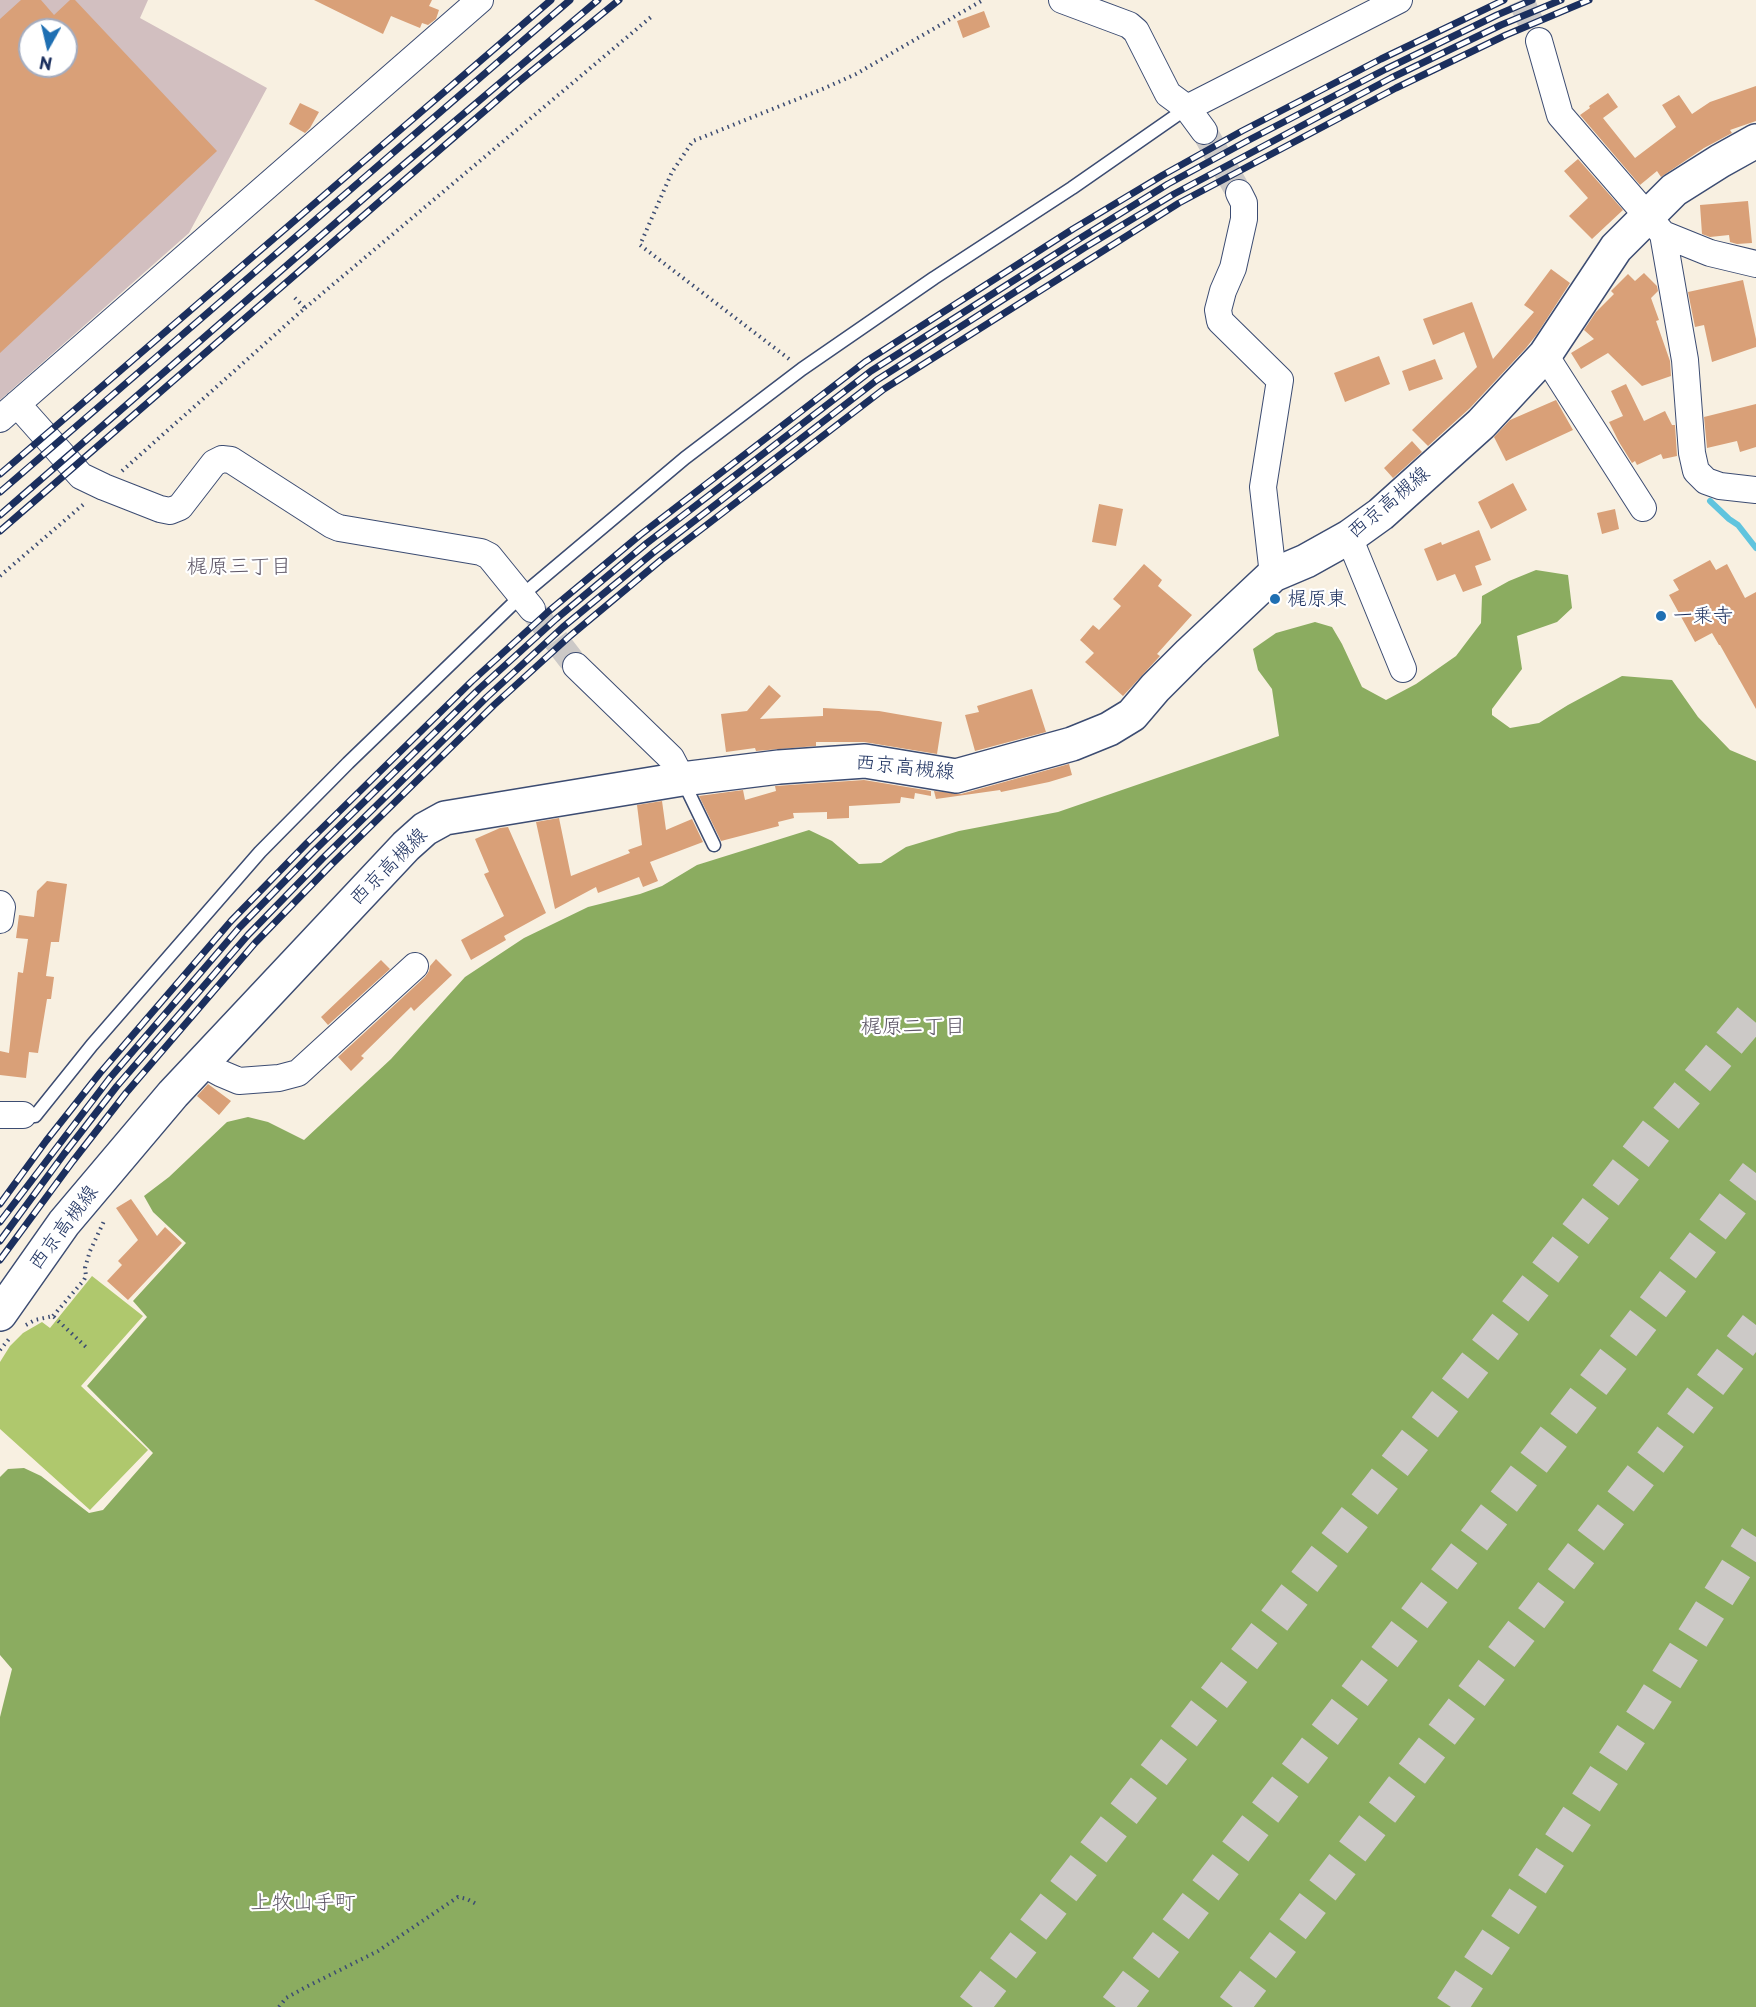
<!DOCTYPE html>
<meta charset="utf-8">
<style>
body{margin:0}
#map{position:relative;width:1756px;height:2007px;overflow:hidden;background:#f8f0e1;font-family:"Playpen Sans",sans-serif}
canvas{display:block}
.north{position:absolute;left:18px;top:18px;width:60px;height:60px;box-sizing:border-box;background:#fff;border:2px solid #a4acbf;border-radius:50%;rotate:188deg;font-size:16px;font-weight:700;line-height:24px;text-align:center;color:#1b2f5e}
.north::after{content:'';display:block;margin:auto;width:21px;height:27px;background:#1f6fb2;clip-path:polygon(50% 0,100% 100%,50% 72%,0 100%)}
</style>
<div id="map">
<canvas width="1756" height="2007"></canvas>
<div class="north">N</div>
</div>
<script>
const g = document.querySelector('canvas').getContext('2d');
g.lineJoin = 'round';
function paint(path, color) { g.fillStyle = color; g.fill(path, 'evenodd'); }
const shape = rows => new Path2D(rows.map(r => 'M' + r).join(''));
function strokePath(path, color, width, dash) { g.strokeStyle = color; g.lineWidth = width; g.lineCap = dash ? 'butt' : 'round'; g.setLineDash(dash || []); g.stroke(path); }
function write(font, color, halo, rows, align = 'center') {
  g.font = font + ' "Playpen Sans","Klee One",sans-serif'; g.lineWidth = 4.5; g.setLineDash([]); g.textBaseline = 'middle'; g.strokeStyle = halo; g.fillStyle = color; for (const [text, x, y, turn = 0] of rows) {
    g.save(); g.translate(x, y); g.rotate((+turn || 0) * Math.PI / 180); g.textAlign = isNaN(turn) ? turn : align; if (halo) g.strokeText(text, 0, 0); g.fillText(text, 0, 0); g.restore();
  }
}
const industrial = shape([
 [0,0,148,0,140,18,267,88,189,233,0,400],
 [30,30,66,30,66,66,30,66]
]);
const green = shape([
 [92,1276,143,1316,81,1386,148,1450,90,1510,0,1429,0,1362,10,1346,23,1333,42,1322,50,1328]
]);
const forest = shape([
 [1536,570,1568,575,1572,608,1557,622,1517,636,1522,669,1492,709,1492,715,1510,728,1539,723,1568,705,1622,676,1672,680,1698,717,1730,750,1756,761,1756,2007,0,2007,0,1717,12,1669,0,1655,0,1477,8,1469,24,1468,41,1476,89,1513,103,1510,153,1453,87,1386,147,1317,133,1301,186,1243,153,1212,144,1196,169,1177,227,1122,248,1117,268,1122,304,1140,391,1059,465,977,524,938,588,907,640,894,662,886,697,865,809,830,832,841,859,864,881,863,906,847,959,831,1058,812,1279,736,1272,689,1258,670,1253,649,1276,633,1315,622,1332,627,1342,644,1362,687,1386,700,1416,684,1456,656,1481,623,1482,596,1509,581]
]);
const stream = shape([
 [1710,501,1729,519,1738,525,1756,548]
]);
const building = shape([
 [21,0,41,0,54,15,70,0,75,0,217,151,0,353,0,19],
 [30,30,66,30,66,66,30,66],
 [314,0,432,0,429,6,439,10,436,19,428,25,422,23,420,28,391,16,383,34],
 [984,11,990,27,963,38,957,21],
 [1756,86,1756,121,1730,130,1732,133,1704,148,1661,177,1657,171,1640,185,1580,115,1590,108,1589,106,1608,93,1618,107,1603,118,1635,158,1676,127,1662,105,1679,95,1692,114,1710,102],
 [300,103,319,112,310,128,305,133,289,124],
 [1578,159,1623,210,1592,239,1569,216,1588,198,1564,171],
 [1748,201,1752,243,1737,244,1730,242,1729,235,1710,237,1702,234,1700,205],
 [1551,269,1570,283,1537,334,1526,348,1470,408,1428,446,1412,430,1477,367,1464,332,1433,345,1423,319,1472,302,1493,359,1534,312,1524,305],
 [1644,273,1657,286,1658,291,1651,298,1659,320,1656,321,1670,361,1671,376,1642,386,1608,353,1581,369,1571,353,1594,339,1584,330,1596,312,1614,294,1611,291,1628,274,1635,281],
 [1743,280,1756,339,1756,347,1712,362,1704,325,1695,327,1688,292],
 [1379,356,1390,384,1345,402,1334,373],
 [1435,359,1443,379,1409,391,1402,371],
 [1626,384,1644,421,1665,411,1672,425,1675,425,1677,456,1663,459,1661,454,1637,465,1635,461,1632,463,1619,442,1609,422,1623,416,1611,391],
 [1556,400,1573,430,1506,461,1494,437,1510,420],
 [1756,404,1756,447,1740,452,1737,441,1707,448,1704,417],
 [1412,441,1422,452,1393,478,1384,468],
 [1513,483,1527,510,1491,529,1478,502],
 [1099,504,1123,509,1116,546,1092,542],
 [1615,509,1619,529,1602,534,1597,513],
 [1479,530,1491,560,1475,566,1482,585,1463,592,1455,574,1437,581,1424,549,1441,542,1442,545],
 [1710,560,1716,570,1727,564,1745,598,1756,592,1756,709,1720,645,1719,645,1712,633,1695,642,1669,595,1679,590,1673,580],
 [1144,564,1162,580,1158,586,1192,615,1157,654,1160,656,1123,696,1085,662,1094,653,1080,640,1093,625,1099,630,1121,606,1113,599],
 [769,685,781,696,760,719,823,716,823,708,879,711,942,722,937,754,864,742,816,742,816,746,756,751,755,748,726,752,721,714,747,711],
 [1032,689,1046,732,975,751,965,715,979,712,977,706],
 [1069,764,1072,775,1049,782,1001,792,1000,790,936,799,934,791,961,794],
 [864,780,931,791,931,796,915,793,914,799,901,797,900,803,849,806,849,818,827,819,827,812,793,813,794,818,778,822,779,826,721,841,699,796,743,790,745,800,776,791,775,786],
 [662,801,666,830,692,819,703,842,650,862,658,881,643,887,639,877,598,893,596,887,555,909,536,822,559,818,571,876,630,853,628,850,642,845,637,805],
 [508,827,546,913,504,936,506,940,471,960,461,940,504,916,484,874,489,872,475,839,500,828],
 [47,881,67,884,59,942,51,942,46,976,54,977,51,999,47,999,38,1053,29,1052,26,1078,0,1075,0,1051,9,1053,18,972,23,973,28,939,16,938,19,915,34,917,37,891],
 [436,959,452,975,414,1011,411,1007,361,1056,364,1058,351,1071,338,1057,425,977,429,971,430,966],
 [381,960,390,969,328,1025,321,1017],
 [208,1084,231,1101,219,1115,197,1096],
 [131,1199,157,1236,165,1227,182,1243,128,1300,107,1281,122,1265,118,1261,138,1240,116,1208]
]);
const minorTunnel = shape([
 [1521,0,1539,41],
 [1204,131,1239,193],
 [532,609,576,666]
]);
const motorwayTunnel = shape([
 [973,2007,1662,1123,1756,1011],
 [1116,2007,1756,1173],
 [1233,2007,1756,1325],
 [1451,2007,1649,1707,1756,1537]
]);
const path = shape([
 [305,308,651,17],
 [789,359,640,245,672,172,693,141,825,88,856,74,983,0],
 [122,471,305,308,294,297],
 [0,576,85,503],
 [53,1316,84,1280,86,1276,85,1268,90,1251,105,1219],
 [26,1325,35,1320,53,1316,87,1348],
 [0,1350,9,1339],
 [279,2007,286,1998,306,1987,378,1951,458,1897,467,1899,478,1905]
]);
const service = shape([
 [683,781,714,845],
 [23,1115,35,1116,92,1045,260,852,348,763,521,596,685,458,802,369,934,278,1072,188,1187,108]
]);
const minor = shape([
 [1062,0,1129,25,1136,31,1168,94,1187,108,1204,131],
 [1539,41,1560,115,1663,234,1685,360,1692,453,1696,471,1706,481,1720,486,1756,490],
 [1187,108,1399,0],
 [1239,193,1244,203,1244,219,1233,268,1223,291,1218,310,1220,321,1280,380,1263,487,1273,575],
 [1663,234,1710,253,1756,264],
 [1545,355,1643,508],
 [17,404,81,476,104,487,160,509,170,511,180,507,214,463,222,459,231,460,332,525,339,528,481,552,489,556,532,609],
 [0,419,480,0],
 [1349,537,1403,669],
 [576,666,671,758,682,779],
 [0,904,2,907,0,920],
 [202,1063,220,1073,239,1081,279,1078,298,1073,415,966],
 [0,1115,23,1115]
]);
const primary = shape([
 [0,1314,64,1223,173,1094,406,846,425,829,445,818,682,779,779,767,865,761,956,776,1072,744,1109,729,1132,715,1155,688,1190,653,1273,575,1306,561,1349,537,1381,514,1481,424,1545,355,1616,248,1674,190,1720,161,1756,141]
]);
const rail = shape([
 [0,474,551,0],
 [0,492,570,0],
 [0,515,370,193,598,0],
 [0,531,378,203,517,83,619,0],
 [0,1204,46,1141,100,1073,231,921,307,843,472,681,549,611,640,535,865,362,1073,229,1163,175,1242,131,1381,59,1504,0],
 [0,1222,109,1079,239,928,314,851,479,689,556,619,647,543,871,371,1079,239,1168,184,1247,141,1386,69,1497,15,1532,0],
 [0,1241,64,1154,117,1086,248,935,322,859,487,697,563,627,654,552,877,380,1084,248,1174,194,1391,78,1501,25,1561,0],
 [0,1260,73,1161,126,1093,255,943,330,866,494,705,570,636,661,560,884,389,1179,203,1396,88,1506,35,1589,0]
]);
const markers = [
 [1275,599,6,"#1f6fb2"],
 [1661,616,6,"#1f6fb2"]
];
const streetNames = [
 ["西京高槻線",1389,503,-40],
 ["西京高槻線",905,768,6],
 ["西京高槻線",389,867,-45],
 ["西京高槻線",64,1228,-53]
];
const poiNames = [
 ["梶原東",1287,599],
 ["一乗寺",1673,616]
];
const neighbourhoodNames = [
 ["梶原三丁目",239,567],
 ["梶原二丁目",913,1027],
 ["上牧山手町",303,1903]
];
paint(industrial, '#d2bfc0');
paint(green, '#afc86d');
paint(forest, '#8bac60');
strokePath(stream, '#60c4de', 6);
paint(building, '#d9a078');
strokePath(minorTunnel, '#ccc9c7', 26, [26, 13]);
strokePath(motorwayTunnel, '#ccc9c7', 33, [33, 16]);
strokePath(service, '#3c4c72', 15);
strokePath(minor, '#3c4c72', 28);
strokePath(primary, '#3c4c72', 36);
strokePath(path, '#3c4c72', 4, [1.5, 4.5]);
strokePath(service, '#fff', 12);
strokePath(minor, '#fff', 26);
strokePath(primary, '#fff', 33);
strokePath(rail, '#1b2f5e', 7);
strokePath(rail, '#fff', 4.5, [14]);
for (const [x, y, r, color] of markers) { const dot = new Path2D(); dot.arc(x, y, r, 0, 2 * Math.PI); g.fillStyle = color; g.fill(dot); strokePath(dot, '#fff', 2); }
write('20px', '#1b2f5e', '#fff', streetNames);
write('20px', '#1b2f5e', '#fff', poiNames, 'left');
write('21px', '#5e5767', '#fff', neighbourhoodNames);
</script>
